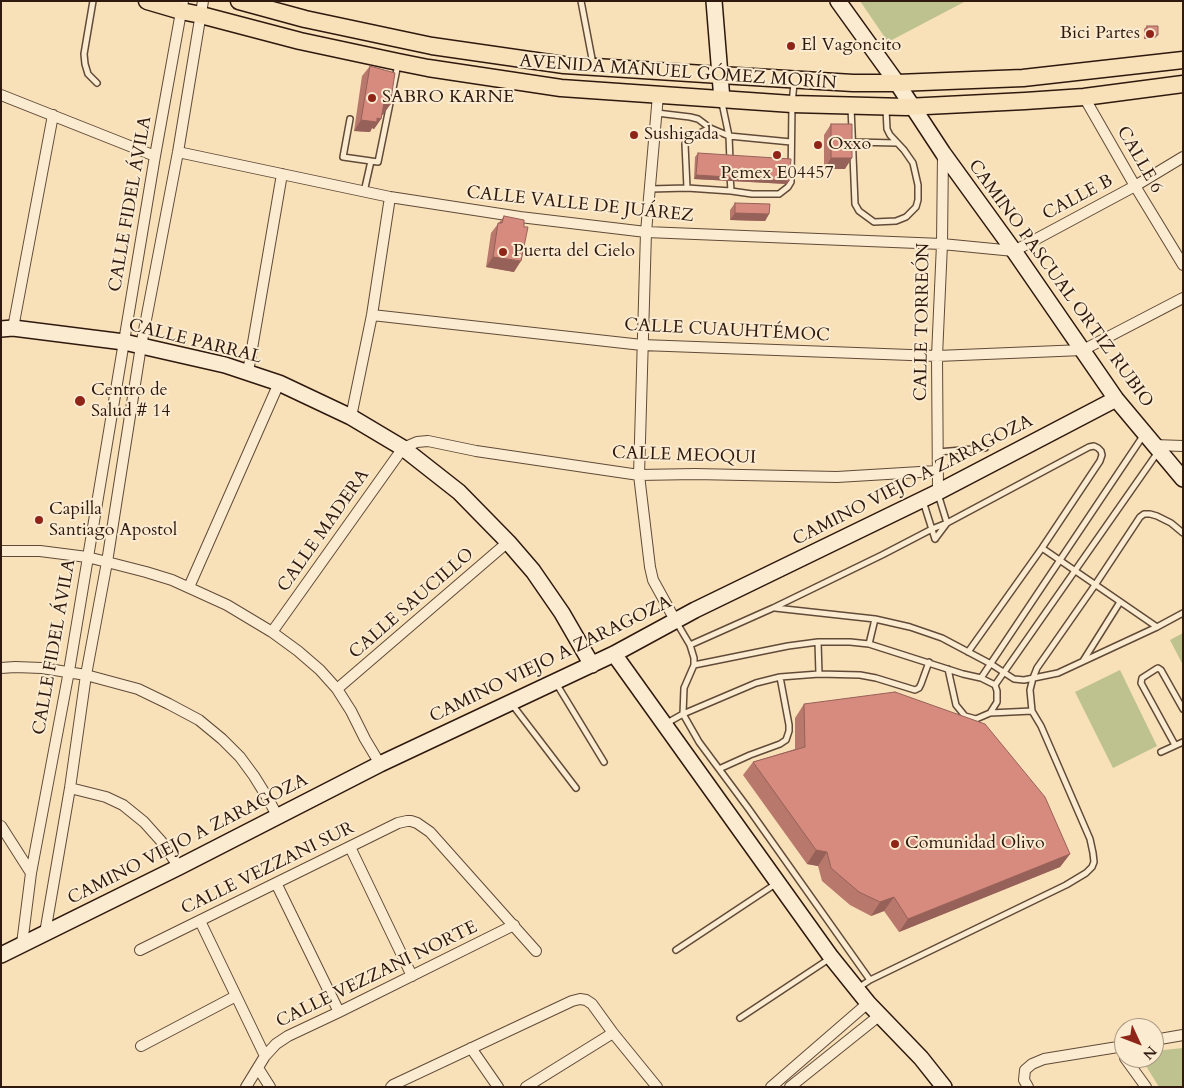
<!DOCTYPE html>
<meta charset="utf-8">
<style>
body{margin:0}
#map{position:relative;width:1184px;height:1088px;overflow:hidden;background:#f8e0b8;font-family:Cardo,serif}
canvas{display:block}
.frame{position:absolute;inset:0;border:2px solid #2f190e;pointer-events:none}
.north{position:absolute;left:1114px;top:1018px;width:50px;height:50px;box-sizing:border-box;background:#faebd1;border:1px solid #a99783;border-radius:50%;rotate:133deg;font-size:14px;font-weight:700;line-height:20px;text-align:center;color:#2f190e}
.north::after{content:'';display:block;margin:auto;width:18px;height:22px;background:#8f2418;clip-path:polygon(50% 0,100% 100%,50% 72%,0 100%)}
</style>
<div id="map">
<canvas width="1184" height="1088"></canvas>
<div class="frame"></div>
<div class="north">N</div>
</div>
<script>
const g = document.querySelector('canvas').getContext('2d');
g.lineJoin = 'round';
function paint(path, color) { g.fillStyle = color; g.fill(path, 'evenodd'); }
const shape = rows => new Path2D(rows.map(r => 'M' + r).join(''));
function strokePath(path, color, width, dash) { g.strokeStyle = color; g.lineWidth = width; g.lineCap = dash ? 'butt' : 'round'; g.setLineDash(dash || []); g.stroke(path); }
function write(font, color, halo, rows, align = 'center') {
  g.font = font + ' Cardo,serif'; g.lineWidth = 4; g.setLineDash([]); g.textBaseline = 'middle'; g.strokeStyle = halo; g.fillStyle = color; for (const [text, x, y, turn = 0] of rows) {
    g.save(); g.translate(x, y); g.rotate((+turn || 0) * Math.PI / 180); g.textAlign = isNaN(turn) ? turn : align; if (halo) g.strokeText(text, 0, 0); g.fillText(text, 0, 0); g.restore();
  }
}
const green = shape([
 [860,1,966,1,888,42],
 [1183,633,1183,665,1170,640],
 [1120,670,1157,746,1113,768,1075,692],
 [1183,1048,1183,1087,1159,1087,1141,1058,1154,1058,1154,1051]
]);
const lane = shape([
 [93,1,84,54,85,64,88,74,97,83],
 [581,1,593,64],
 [722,103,729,136,730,161],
 [851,107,855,204,859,211,874,222,896,221,906,217,916,207,918,200,918,185,913,163,904,150,890,135,887,129,886,109],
 [657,113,690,117,698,119,710,128,729,136,791,142],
 [350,119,343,157,378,162,398,64],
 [710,128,691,137,688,140,685,144,687,188,731,191],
 [853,142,897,143],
 [730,175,731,191,752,194,779,194,788,187,791,182,792,104,794,83],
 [650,189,687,188],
 [364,192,371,161],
 [938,452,985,448],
 [923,501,935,539],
 [935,539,947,523,938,494],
 [1042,548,1157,627],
 [775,608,875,619,910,627,942,638,991,664,1014,679,1024,680,1058,673,1157,627,1183,613],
 [677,623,690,645,694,658,694,665,684,688,683,714,699,742,748,808,870,980],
 [818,642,819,674],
 [869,644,875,619],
 [690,645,773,608,882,555,932,529,947,523,1089,447,1094,446,1098,448,1101,451,1102,455,1100,461,1042,548,968,652],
 [1083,661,1120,602],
 [694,665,788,646,818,642,850,642,869,644,963,674,981,678,995,685,997,691,997,702,990,713,976,719,965,716,956,705,948,669],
 [981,678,1143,436],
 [556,683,604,762],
 [995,685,1158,452],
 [511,703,576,788],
 [990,713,1032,711],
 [667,723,683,714,756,683,780,677,819,674,860,675,876,678,915,690,919,688,921,684,929,662],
 [1175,745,1141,683,1142,678,1156,669,1158,668,1161,670,1183,709],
 [1161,752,1183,742],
 [719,769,750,755,780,744,786,740,789,731,789,725,780,677],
 [676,950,777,883],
 [858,988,870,980,1066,885,1086,873,1092,867,1094,862,1093,853,1090,839,1041,726,1032,711,1030,690,1033,678,1037,668,1095,585,1140,517,1144,514,1150,514,1157,516,1171,523,1183,533],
 [740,1018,829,959]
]);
const street = shape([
 [1,95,155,156],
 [658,95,646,232,639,475,650,567,653,580,675,620],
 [1084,97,1135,186,1183,265],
 [178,152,390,197,520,217,646,232,942,244,1014,251,1135,186,1183,157],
 [372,315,642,345,937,356,1083,350,1183,298],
 [13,328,53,115],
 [248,372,282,174],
 [351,417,372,315,390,197],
 [1154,445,1183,446],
 [938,492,937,356,942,244,943,153],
 [1,551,40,551,87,557,107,562,146,572,172,580,227,605,272,632,298,651,320,670,337,689,351,711,365,739,380,764],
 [189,587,279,383],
 [272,632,403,448,417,442,428,441,476,451,639,475,695,474,837,477,937,471],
 [1,668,15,667,42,668,86,675,138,689,169,704,199,720,222,739,240,757,254,776,267,797,278,817],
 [337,689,508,542],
 [70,788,106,797,123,805,144,822,161,841,179,867],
 [1,826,31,873],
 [350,847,412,976],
 [276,883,339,1012],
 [200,921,265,1056],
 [45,933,70,788,86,675,107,562,141,346,178,152,203,1],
 [22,944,31,873,69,671,155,156,183,1],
 [140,950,398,823,407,821,411,821,417,823,430,832,536,951],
 [1154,1040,1183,1035],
 [141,1046,236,996],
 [471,1048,498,1087],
 [1125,1058,1146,1087],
 [258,1068,270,1087],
 [246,1087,265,1056,276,1044,288,1036,339,1012,514,925],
 [391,1087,393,1085,572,1001,580,999,586,1000,592,1004,613,1033,657,1087],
 [526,1087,613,1033],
 [771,1087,868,1003],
 [790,1087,880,1015],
 [1028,1087,1024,1080,1025,1070,1032,1064,1044,1059,1124,1046]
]);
const secondary = shape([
 [714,1,722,100],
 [838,1,897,83,943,153,1014,251,1116,399,1183,479],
 [1,329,13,328,124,342,225,365,279,383,351,417,403,448,459,492,508,542,533,571,562,613,592,665],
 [614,654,831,957,868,1003,921,1058,944,1087],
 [1,955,179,867,380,764,614,654,695,610,938,492,1116,399]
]);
const primary = shape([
 [147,1,181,11,201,15,300,41,398,62,428,68,561,88,792,104,906,107,1025,101,1084,97,1183,84],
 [239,1,305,19,432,46,564,65,720,75,853,83,897,83,1023,78,1183,60]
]);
const wall = shape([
 [1147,26,1155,38,1144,39,1144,29],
 [370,66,383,115,382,115,381,119,374,129,372,128,370,132,354,131,362,76],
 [831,124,845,169,824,169,824,135],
 [698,153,789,181,787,184,694,179,695,157],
 [735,203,769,214,765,221,730,220,730,210],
 [504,216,514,272,486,267,491,233],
 [804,704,1070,854,1060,867,899,932,884,911,871,916,850,905,822,881,818,866,807,864,743,775,753,762,795,749,795,718]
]);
const shadedWall = shape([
 [1147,35,1158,35,1155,38,1144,39],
 [384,103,390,105,383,115,377,114],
 [377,118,381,119,374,129,372,128,370,132,354,131,361,120],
 [831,158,852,158,845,169,824,169],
 [696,175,789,181,787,184,694,179],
 [735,213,769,214,765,221,730,220],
 [493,257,521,261,514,272,486,267],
 [816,850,827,852,818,866,807,864],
 [1070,854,1060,867,899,932,908,919],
 [894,897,884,911,871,916,880,902]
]);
const building = shape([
 [1147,26,1158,26,1158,35,1147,35,1147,26],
 [370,66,395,73,390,105,384,103,381,119,377,118,377,122,361,120,370,66],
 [831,124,852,124,852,158,831,158,831,124],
 [698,153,791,159,789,181,696,175,698,153],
 [735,203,770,204,769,214,735,213,735,203],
 [504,216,524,220,524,227,528,227,521,261,493,257,498,223,502,223,504,216],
 [895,692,985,724,1045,797,1070,854,908,919,894,897,880,902,859,892,831,868,827,852,816,850,753,762,805,747,804,704,895,692]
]);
const markers = [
 [1150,34,5,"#8f2418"],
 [791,46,5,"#8f2418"],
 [372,98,5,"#8f2418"],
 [634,135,5,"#8f2418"],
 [818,145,5,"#8f2418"],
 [777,155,5,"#8f2418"],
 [503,252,5,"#8f2418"],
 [80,401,6,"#8f2418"],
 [39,520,5,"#8f2418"],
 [895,844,5,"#8f2418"]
];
const poiNames = [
 ["Bici Partes",1140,34,"right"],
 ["El Vagoncito",801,46],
 ["SABRO KARNE",382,98],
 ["Sushigada",644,135],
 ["Oxxo",828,145],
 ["Pemex E04457",777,174,"center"],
 ["Puerta del Cielo",513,252],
 ["Centro de",91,391],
 ["Salud # 14",91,412],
 ["Capilla",49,510],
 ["Santiago Apostol",49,531],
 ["Comunidad Olivo",905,844]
];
const streetNames = [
 ["AVENIDA MANUEL GÓMEZ MORÍN",678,73,4],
 ["CALLE 6",1139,160,60],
 ["CALLE B",1078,198,-28],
 ["CALLE FIDEL ÁVILA",131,204,-80],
 ["CALLE VALLE DE JUÁREZ",580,205,6],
 ["CAMINO PASCUAL ORTIZ RUBIO",1060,284,54],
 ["CALLE TORREÓN",923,322,-89],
 ["CALLE CUAUHTÉMOC",727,331,3],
 ["CALLE PARRAL",195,342,14],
 ["CALLE MEOQUI",684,456,2],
 ["CAMINO VIEJO A ZARAGOZA",913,481,-27],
 ["CALLE MADERA",324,531,-55],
 ["CALLE SAUCILLO",412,604,-41],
 ["CALLE FIDEL ÁVILA",55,647,-80],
 ["CAMINO VIEJO A ZARAGOZA",551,660,-26],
 ["CAMINO VIEJO A ZARAGOZA",188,840,-27],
 ["CALLE VEZZANI SUR",268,869,-26],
 ["CALLE VEZZANI NORTE",377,975,-26]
];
paint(green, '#bdc28f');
strokePath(lane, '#614b38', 8);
strokePath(street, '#614b38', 12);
strokePath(secondary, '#2f190e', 18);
strokePath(primary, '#2f190e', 19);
strokePath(lane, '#faebd1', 5);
strokePath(street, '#faebd1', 10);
strokePath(secondary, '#faebd1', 15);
strokePath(primary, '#f8e0b8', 16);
paint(wall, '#b9786c');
paint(shadedWall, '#966158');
paint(building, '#d78b7e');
strokePath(building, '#966158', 1);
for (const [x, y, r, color] of markers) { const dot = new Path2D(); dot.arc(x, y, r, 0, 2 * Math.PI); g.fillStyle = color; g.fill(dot); strokePath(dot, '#faebd1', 2); }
write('18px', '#2f190e', '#faebd1', poiNames, 'left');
write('18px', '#2f190e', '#faebd1', streetNames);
</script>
